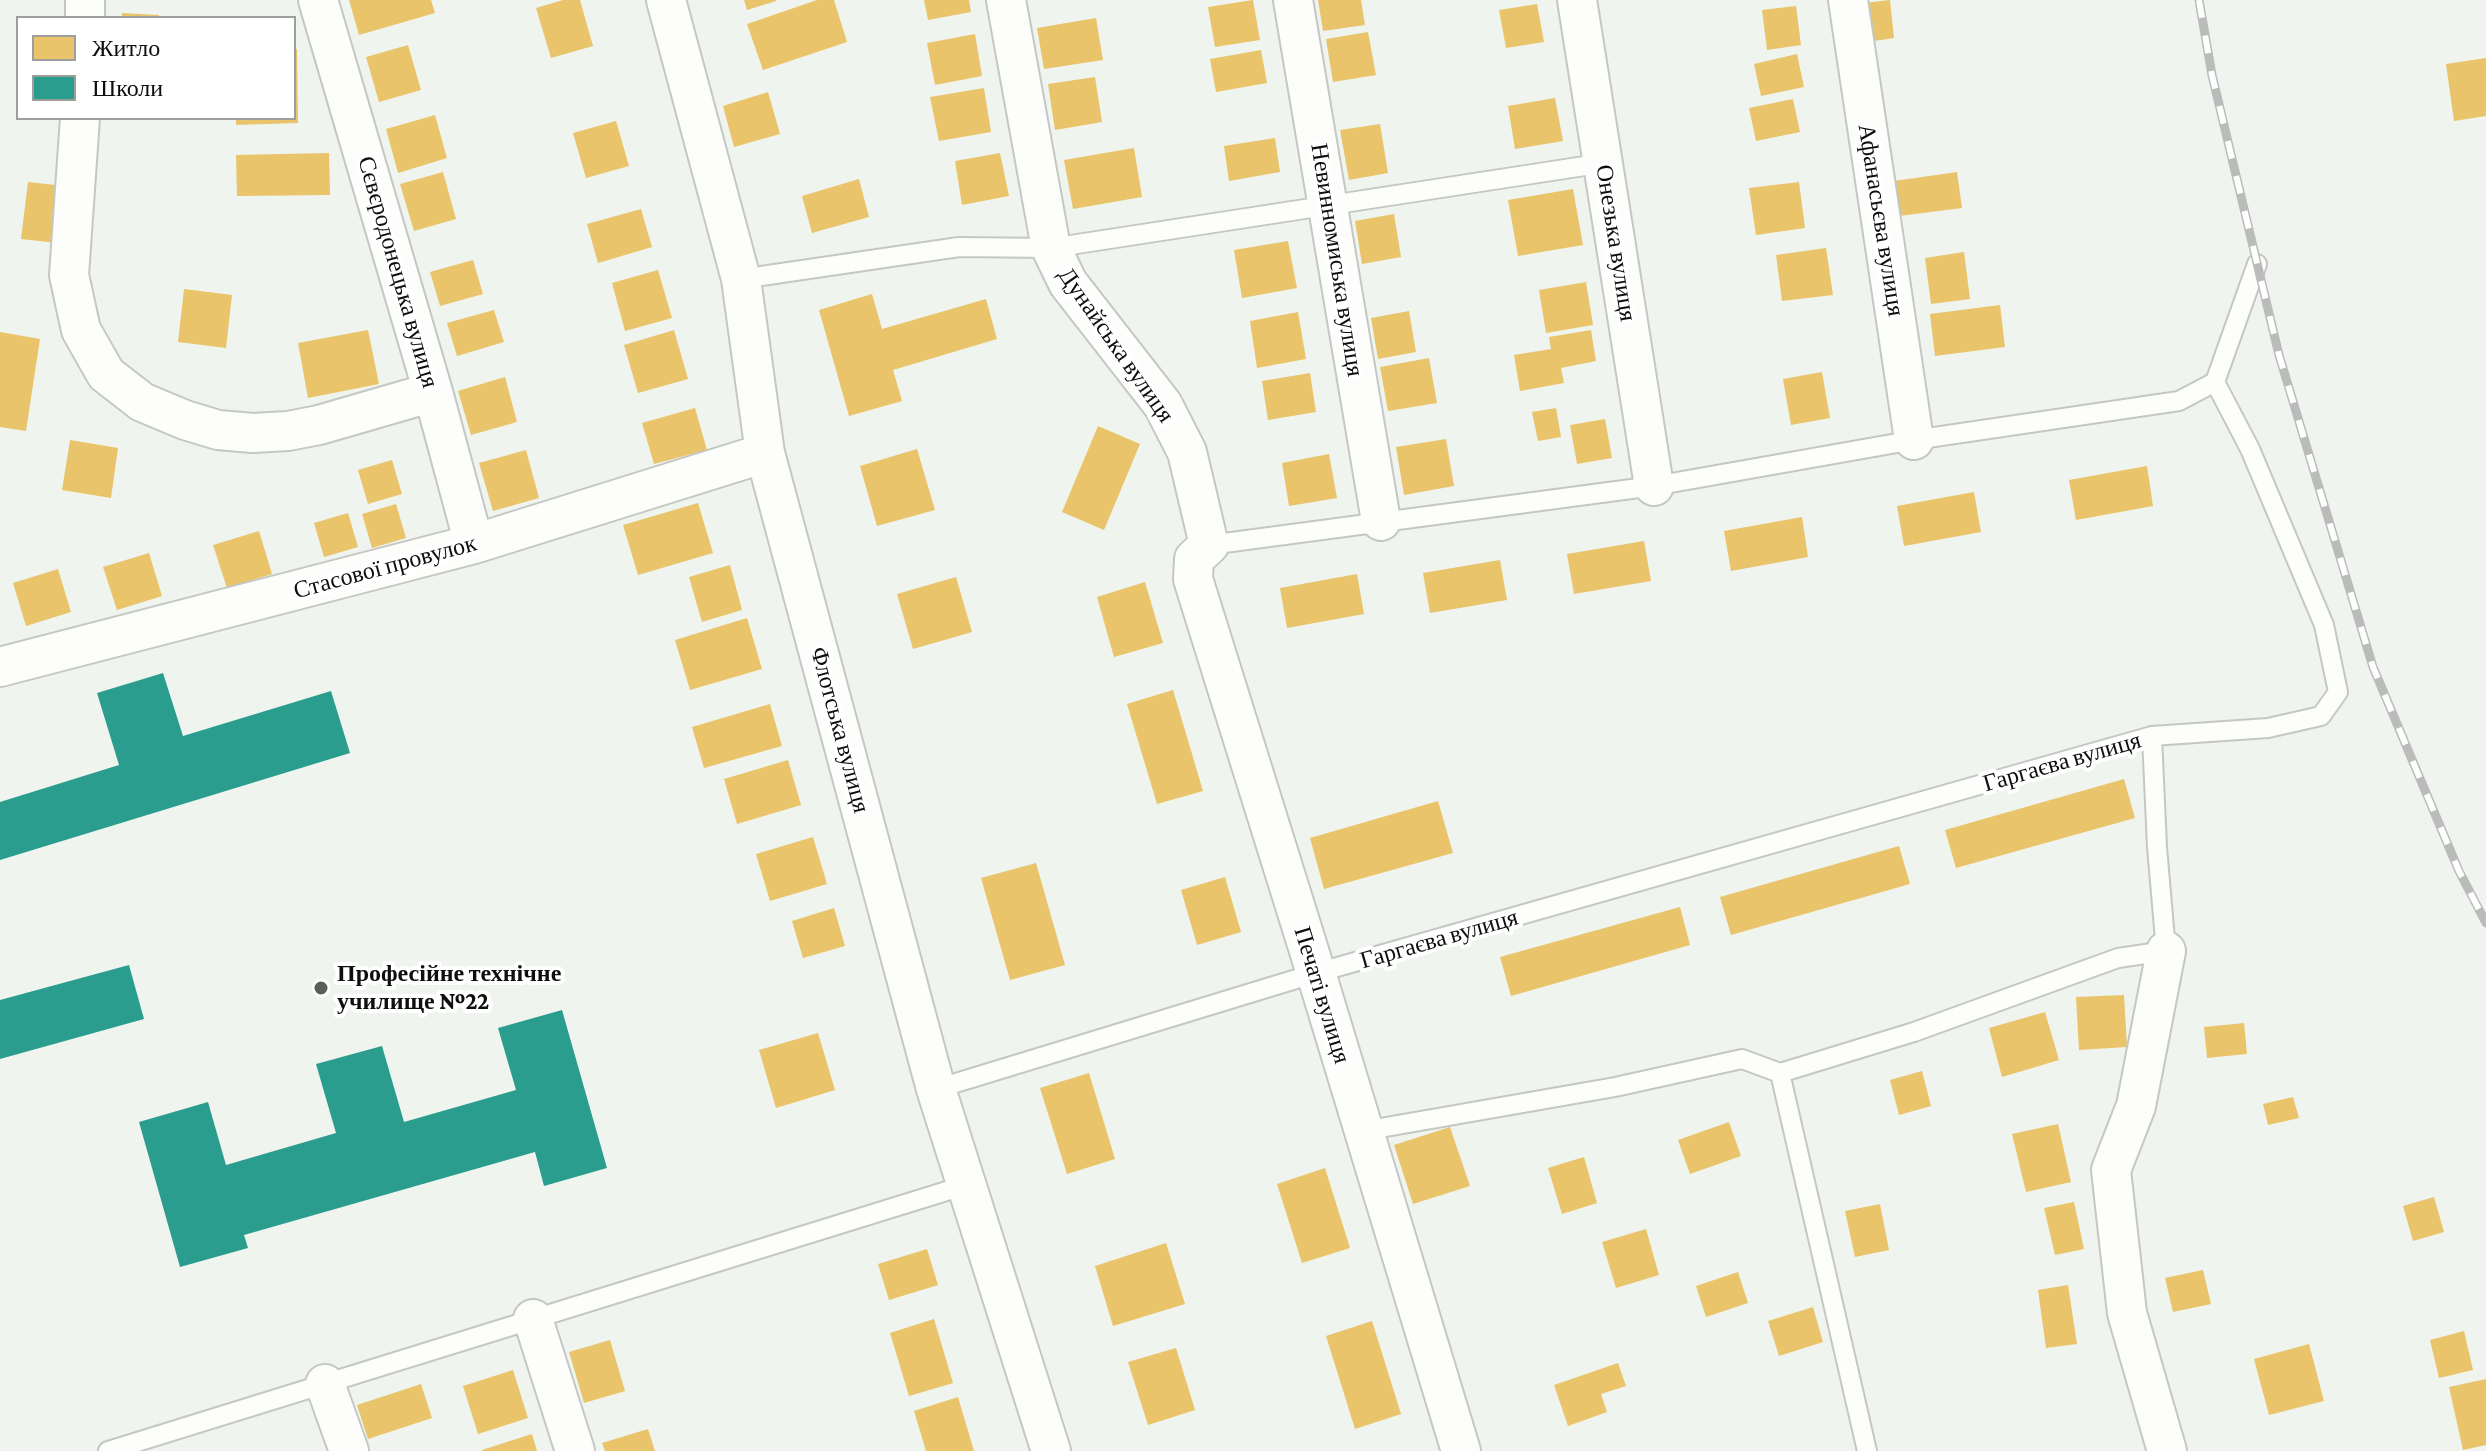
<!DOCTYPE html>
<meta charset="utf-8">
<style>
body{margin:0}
#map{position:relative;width:2486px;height:1451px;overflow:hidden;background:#eff4ee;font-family:"Crimson Pro",serif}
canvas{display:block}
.legend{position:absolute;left:16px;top:16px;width:280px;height:104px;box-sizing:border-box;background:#fff;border:2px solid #9e9f9d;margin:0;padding:10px 14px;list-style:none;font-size:24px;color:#0c0f0b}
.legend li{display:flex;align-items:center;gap:16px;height:40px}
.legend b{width:40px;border:2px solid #9e9f9d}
</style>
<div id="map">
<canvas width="2486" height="1451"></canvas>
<ul class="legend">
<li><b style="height:22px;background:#e9c46a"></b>Житло</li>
<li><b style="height:22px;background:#2a9d8f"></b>Школи</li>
</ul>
</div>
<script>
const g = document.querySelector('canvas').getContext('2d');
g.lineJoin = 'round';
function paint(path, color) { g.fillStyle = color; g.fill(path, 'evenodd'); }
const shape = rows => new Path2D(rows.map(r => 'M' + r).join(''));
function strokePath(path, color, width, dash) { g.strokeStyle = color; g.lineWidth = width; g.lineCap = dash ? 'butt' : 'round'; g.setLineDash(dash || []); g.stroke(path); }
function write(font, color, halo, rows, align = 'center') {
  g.font = font + ' "Crimson Pro",serif'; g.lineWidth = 8; g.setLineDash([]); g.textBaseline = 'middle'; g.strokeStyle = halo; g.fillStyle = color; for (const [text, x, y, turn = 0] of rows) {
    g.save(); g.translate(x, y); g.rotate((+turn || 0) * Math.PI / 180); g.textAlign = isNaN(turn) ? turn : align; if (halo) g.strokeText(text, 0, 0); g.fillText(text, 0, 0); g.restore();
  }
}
const homes = shape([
 [349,0,431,0,435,13,359,35],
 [563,0,580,0,593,46,551,58,536,8],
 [744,0,776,0,776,1,747,10],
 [817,0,834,0,847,42,763,70,747,24],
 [924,0,969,0,971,12,928,20],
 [1253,0,1260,40,1215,47,1208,7],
 [1318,0,1361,0,1365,25,1323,31],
 [1890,0,1894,38,1861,43,1856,4],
 [1537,4,1544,42,1506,48,1499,10],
 [1796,6,1801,45,1767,50,1762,10],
 [122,13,159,15,159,18,122,18],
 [1096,18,1103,60,1044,69,1037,28],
 [1368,32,1376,75,1333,82,1326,39],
 [975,34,982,76,935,85,927,43],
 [408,45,421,90,379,102,366,57],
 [294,49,297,49,298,123,236,125,236,118,294,118],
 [1261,50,1267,83,1216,92,1210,59],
 [1797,54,1804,87,1761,96,1754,64],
 [2486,58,2486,116,2454,121,2446,64],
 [1095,77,1102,122,1055,130,1048,84],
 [984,88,991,132,939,141,930,97],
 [768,92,780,134,734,147,723,106],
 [1555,98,1563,141,1515,149,1508,106],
 [1793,99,1800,132,1756,141,1749,108],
 [435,115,447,158,398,173,386,129],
 [616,121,629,166,586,178,573,133],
 [1380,124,1388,173,1349,180,1340,130],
 [1275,138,1280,172,1229,181,1224,146],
 [1134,148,1142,197,1073,209,1064,160],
 [329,153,330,195,237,196,236,155],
 [1000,153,1009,196,962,205,955,161],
 [443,172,456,219,414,231,400,184],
 [1957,172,1962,208,1899,216,1894,181],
 [859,179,869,217,812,233,802,196],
 [28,182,65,186,57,243,21,239],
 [1799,182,1805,228,1756,235,1749,188],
 [1573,189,1583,245,1518,256,1508,200],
 [641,209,652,247,598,263,587,224],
 [1394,214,1401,257,1362,264,1355,221],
 [1288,241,1297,288,1242,298,1234,250],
 [1826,248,1833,295,1782,301,1776,255],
 [1964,252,1970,299,1931,304,1925,258],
 [473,260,483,294,440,306,430,272],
 [658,270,672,318,625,331,612,283],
 [1586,282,1593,325,1546,333,1539,290],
 [184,289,232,295,226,348,178,342],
 [872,294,882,329,986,299,997,339,893,370,902,401,849,416,819,310],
 [2000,305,2005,347,1935,356,1930,314],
 [494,310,504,342,457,356,447,323],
 [1409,311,1416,352,1378,359,1371,318],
 [1298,312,1306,359,1257,368,1250,321],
 [368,330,379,384,308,398,298,343],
 [674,330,688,379,638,393,624,345],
 [1591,330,1596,361,1561,368,1564,383,1520,391,1514,355,1551,349,1549,337],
 [0,332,40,339,26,431,0,427],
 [1429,358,1437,403,1388,411,1380,367],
 [1822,372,1830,418,1791,425,1783,379],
 [1310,373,1316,412,1268,420,1262,381],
 [505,377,517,422,471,435,458,391],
 [695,408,707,450,654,464,642,423],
 [1556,408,1561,437,1538,441,1532,412],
 [1605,419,1612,458,1577,464,1570,425],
 [1098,426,1140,444,1104,530,1062,512],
 [1446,439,1454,486,1404,495,1396,447],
 [70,440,118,448,111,498,62,490],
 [917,449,935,510,877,526,860,466],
 [526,450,539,498,493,511,479,463],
 [1329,454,1337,498,1289,506,1282,463],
 [392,460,402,494,368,504,358,470],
 [2147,466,2153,506,2076,520,2069,480],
 [1974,492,1981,532,1904,546,1897,506],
 [698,503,713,553,638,575,623,525],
 [396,504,406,538,372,548,362,514],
 [348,513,358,547,324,557,314,523],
 [1802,517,1808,557,1731,571,1724,531],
 [259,531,272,574,227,588,213,545],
 [1644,541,1651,581,1574,594,1567,554],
 [149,553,162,596,117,610,103,567],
 [1500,560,1507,600,1430,613,1423,573],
 [730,565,742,610,702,622,689,577],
 [58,569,71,612,26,626,13,583],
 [1357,574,1364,614,1287,628,1280,588],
 [956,577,972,632,913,649,897,594],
 [1145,582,1163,643,1114,657,1097,597],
 [747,618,762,669,690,690,675,640],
 [1173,690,1203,791,1157,804,1127,704],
 [770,704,782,746,704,768,692,727],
 [788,760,801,805,737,824,724,779],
 [2124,779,2135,818,1956,868,1945,830],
 [1438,801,1453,853,1324,889,1310,838],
 [813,837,827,884,770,901,756,854],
 [1899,846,1910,884,1731,935,1720,897],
 [1036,863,1065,965,1010,980,981,878],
 [1225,877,1241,932,1197,945,1181,890],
 [1680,907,1690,945,1511,996,1500,957],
 [834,908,845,946,803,958,792,921],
 [2124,995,2127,1047,2079,1050,2076,997],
 [2045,1012,2059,1060,2002,1077,1989,1028],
 [2244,1023,2247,1054,2207,1058,2204,1027],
 [818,1033,835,1090,776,1108,759,1050],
 [1922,1071,1931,1106,1899,1115,1890,1080],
 [1089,1073,1115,1159,1067,1174,1040,1088],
 [2293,1097,2299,1118,2268,1125,2263,1104],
 [1729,1122,1741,1156,1690,1174,1678,1140],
 [2058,1124,2071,1182,2026,1192,2012,1134],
 [1450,1127,1470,1186,1413,1204,1394,1145],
 [1584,1157,1597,1203,1562,1214,1548,1168],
 [1325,1168,1350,1248,1302,1263,1277,1184],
 [2434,1197,2444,1232,2413,1241,2403,1206],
 [2074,1202,2084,1249,2055,1255,2044,1208],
 [1880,1204,1889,1250,1855,1257,1845,1211],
 [1646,1229,1659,1275,1616,1288,1602,1242],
 [1166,1243,1185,1304,1113,1326,1095,1266],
 [927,1249,938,1285,889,1300,878,1264],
 [2203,1270,2211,1304,2173,1312,2165,1278],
 [1738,1272,1748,1303,1706,1317,1696,1286],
 [2068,1285,2077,1344,2046,1348,2038,1290],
 [1813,1307,1823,1342,1779,1356,1768,1321],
 [934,1319,953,1383,909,1396,890,1333],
 [1372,1321,1401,1414,1355,1429,1326,1336],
 [2464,1331,2473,1370,2439,1378,2430,1340],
 [610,1340,625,1391,584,1403,569,1352],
 [2309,1344,2324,1401,2269,1415,2254,1359],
 [1176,1348,1195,1410,1148,1425,1128,1362],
 [1618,1363,1626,1386,1601,1394,1607,1412,1568,1426,1554,1385],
 [513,1370,528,1418,478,1434,463,1386],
 [2486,1379,2486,1445,2463,1450,2449,1387],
 [421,1384,432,1418,368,1439,357,1405],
 [958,1397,974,1451,926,1451,914,1411],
 [648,1429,655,1451,605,1451,602,1443],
 [532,1434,537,1451,482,1451,482,1450]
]);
const schools = shape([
 [163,673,183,736,331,691,350,753,0,860,0,802,119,765,97,693],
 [129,965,144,1019,0,1059,0,1000],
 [562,1010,607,1168,544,1186,535,1152,244,1235,248,1248,180,1267,139,1122,208,1102,226,1165,336,1133,316,1064,382,1046,404,1122,516,1090,498,1028]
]);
const service = shape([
 [741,279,959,247,1051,248,1604,163],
 [1209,545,1654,486,1914,440,2179,401,2215,382,2257,264],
 [2152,736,2268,728,2321,716,2338,692,2324,625,2250,449,2215,382],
 [1780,1073,1867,1451],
 [936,1089,1316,973,2152,736,2157,847,2166,951,2118,958,1914,1032,1780,1073,1742,1059,1615,1087,1363,1131],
 [108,1451,966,1185]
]);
const minor = shape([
 [318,0,433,392,474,544],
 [666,0,741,279,765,453,936,1089,1051,1451],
 [1006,0,1051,248,1068,283,1163,405,1187,452,1209,545,1194,559,1193,579,1316,973,1461,1451],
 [1293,0,1381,521],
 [1577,0,1654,486],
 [1848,0,1914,440],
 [85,18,85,0],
 [80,118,69,275,81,330,106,374,142,402,185,420,218,430,253,433,288,431,319,425,433,392],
 [0,667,474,544,765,453],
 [2166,951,2136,1106,2111,1170,2127,1313,2167,1451],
 [533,1319,575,1451],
 [325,1384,349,1451]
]);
const rail = shape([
 [2199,0,2212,75,2279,355,2373,667,2459,871,2486,923]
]);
const markers = [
 [321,988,8,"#5b5f5a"]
];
const streetNames = [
 ["Афанасьєва вулиця",1881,220,81],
 ["Онезька вулиця",1616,243,81],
 ["Невинномиська вулиця",1337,260,81],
 ["Сєвєродонецька вулиця",398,272,74],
 ["Дунайська вулиця",1116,345,55],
 ["Стасової провулок",385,567,-15],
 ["Флотська вулиця",840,730,75],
 ["Гаргаєва вулиця",2062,762,-16],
 ["Гаргаєва вулиця",1439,939,-16],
 ["Печаті вулиця",1322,995,73]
];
const poiNames = [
 ["Професійне технічне",337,974],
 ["училище №22",337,1002]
];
paint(homes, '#e9c46a');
paint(schools, '#2a9d8f');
strokePath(service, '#c4c8c4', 22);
strokePath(minor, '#c4c8c4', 42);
strokePath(service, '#fdfdfc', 18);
strokePath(minor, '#fdfdfc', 38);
strokePath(rail, '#babbba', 9);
strokePath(rail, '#fff', 6, [18]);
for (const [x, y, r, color] of markers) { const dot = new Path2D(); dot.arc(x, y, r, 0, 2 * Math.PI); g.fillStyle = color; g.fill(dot); strokePath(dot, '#fff', 3); }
write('24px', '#0c0f0b', '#fff', streetNames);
write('bold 24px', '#0c0f0b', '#fff', poiNames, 'left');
</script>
